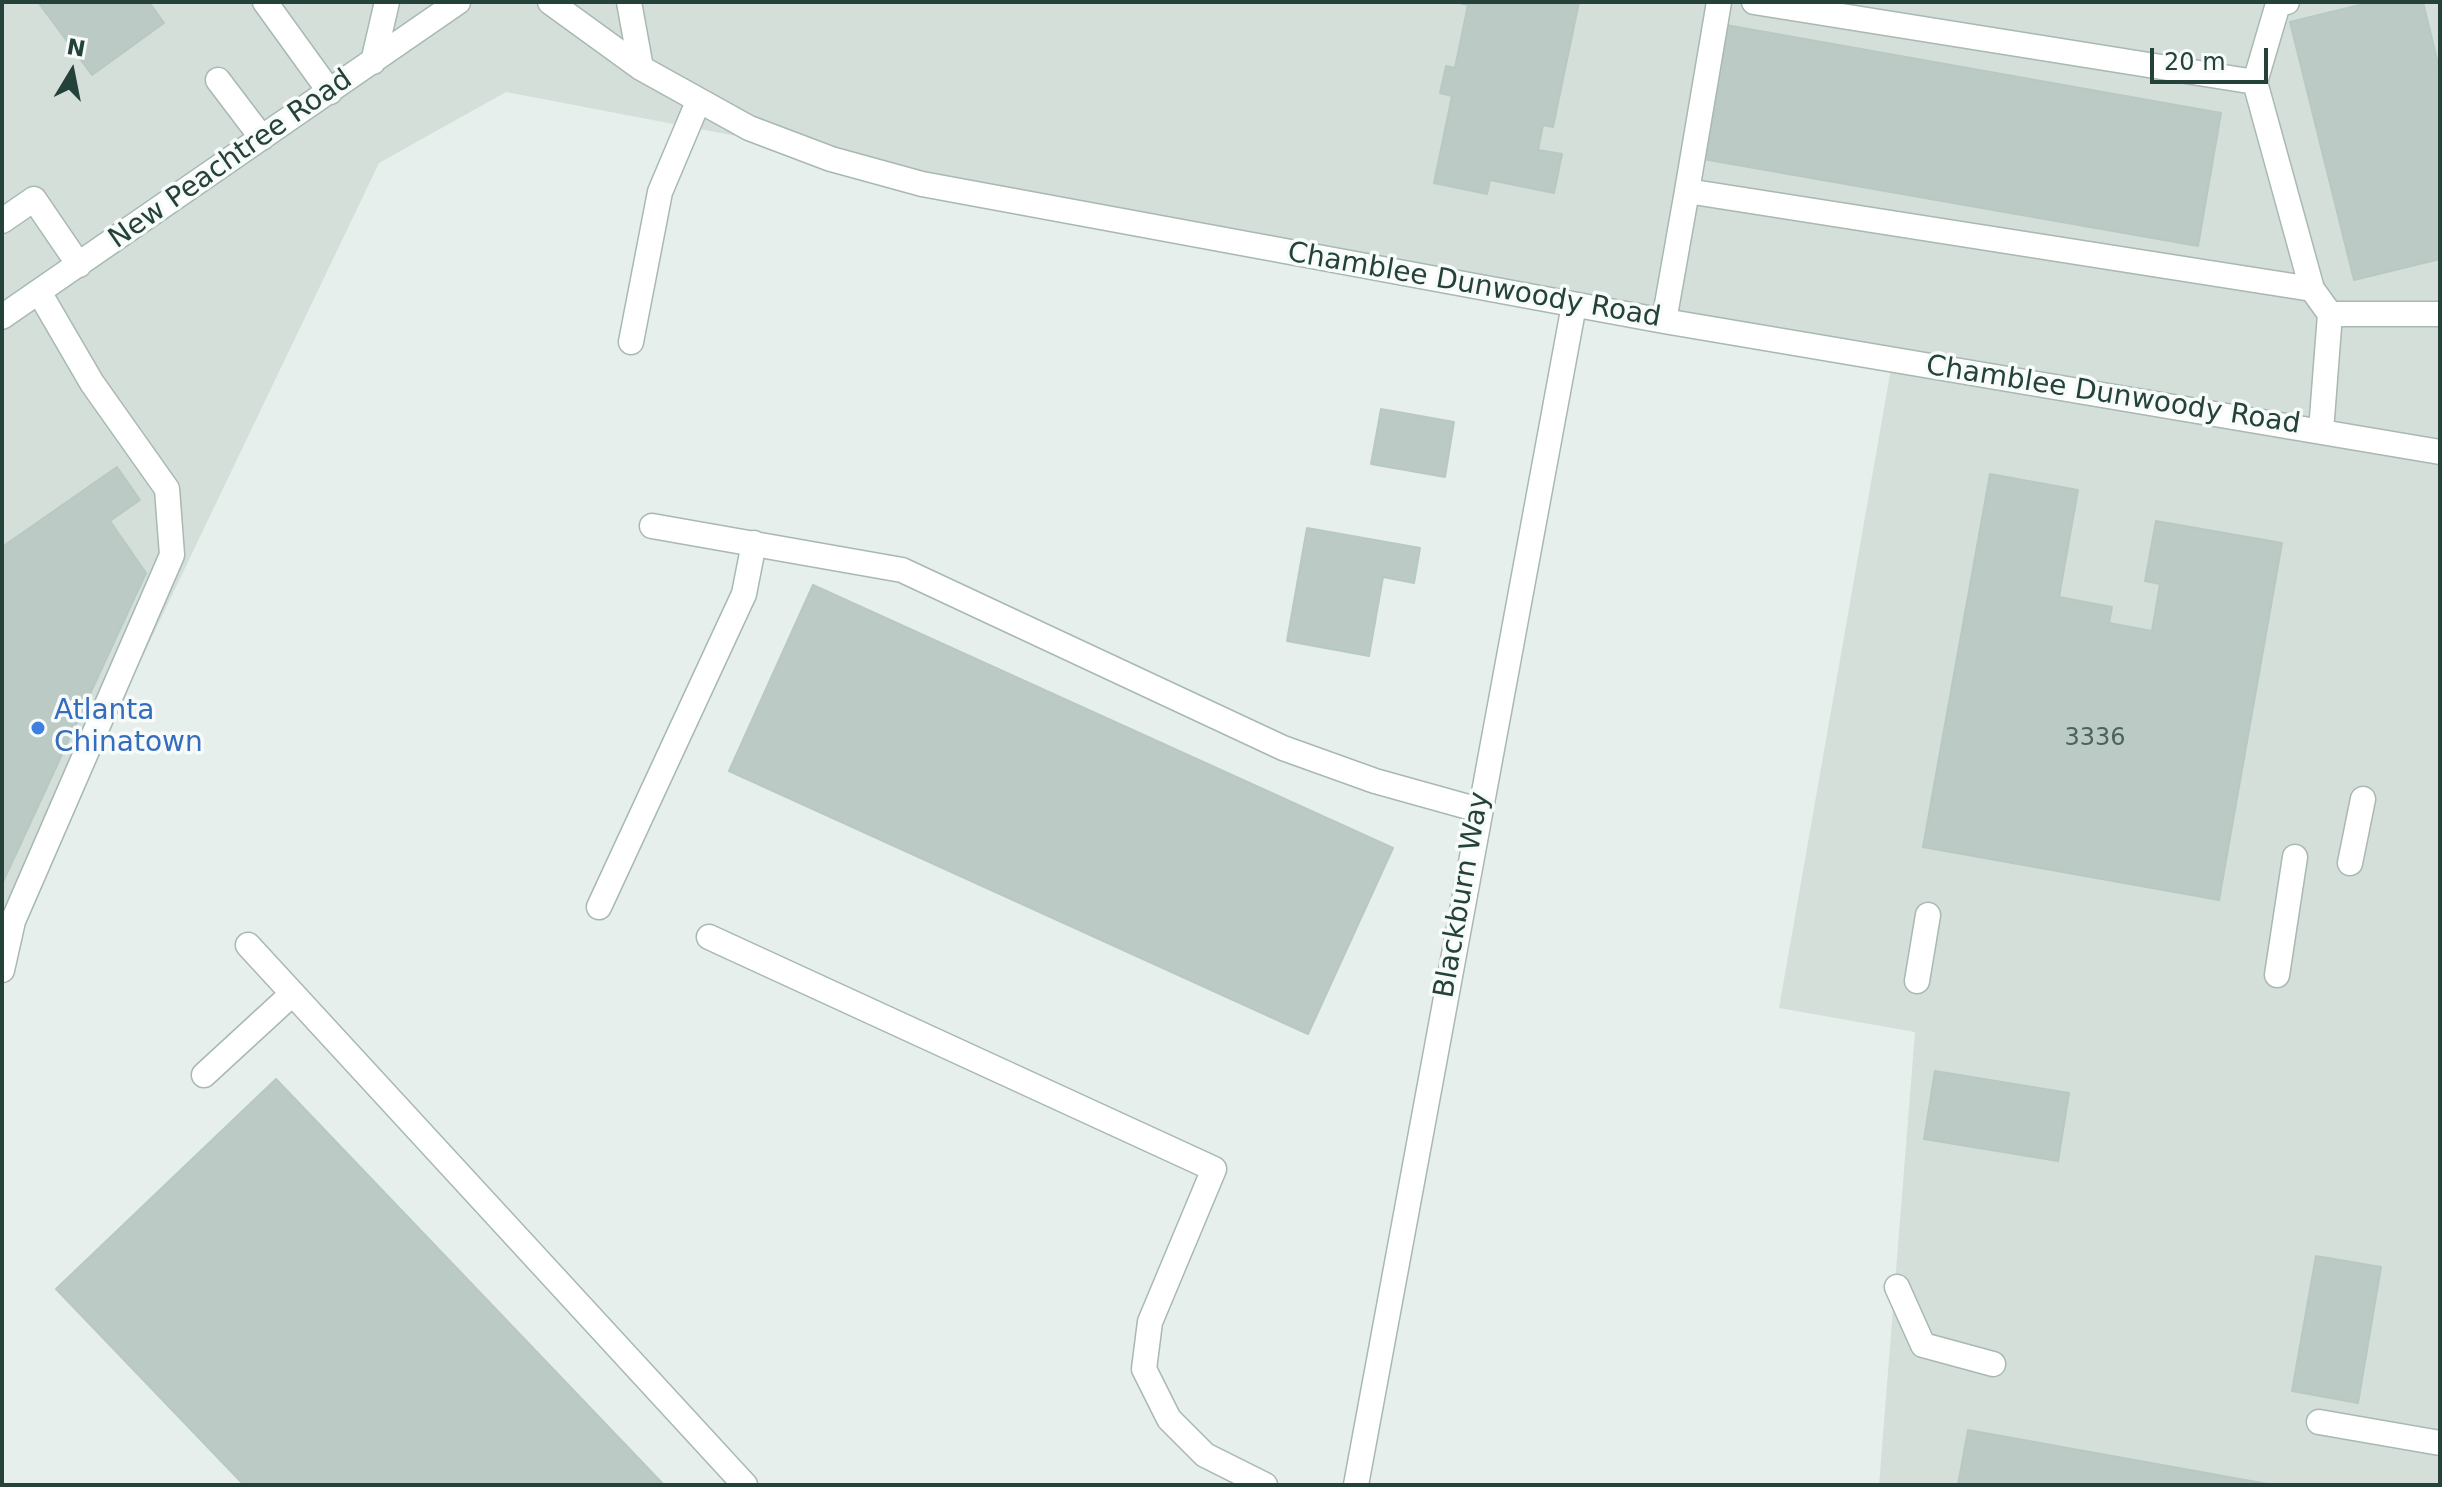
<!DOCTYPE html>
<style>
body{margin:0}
#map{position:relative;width:2442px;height:1487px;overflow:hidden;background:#e6efeb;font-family:"DejaVu Sans",sans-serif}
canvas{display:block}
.frame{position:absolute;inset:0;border:4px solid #24423a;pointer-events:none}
.north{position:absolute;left:32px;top:32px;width:80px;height:80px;-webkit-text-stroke:6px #f7fbf9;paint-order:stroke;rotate:10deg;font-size:22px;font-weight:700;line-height:32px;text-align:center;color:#24423a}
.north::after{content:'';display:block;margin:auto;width:28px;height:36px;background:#24423a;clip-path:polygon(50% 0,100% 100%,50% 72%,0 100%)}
.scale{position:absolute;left:2150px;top:48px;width:118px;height:36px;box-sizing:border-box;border:4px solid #24423a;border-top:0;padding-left:10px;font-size:24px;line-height:28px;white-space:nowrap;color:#24423a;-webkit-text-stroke:6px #f7fbf9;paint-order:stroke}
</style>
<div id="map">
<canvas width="2442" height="1487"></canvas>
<div class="frame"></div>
<div class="north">N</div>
<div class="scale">20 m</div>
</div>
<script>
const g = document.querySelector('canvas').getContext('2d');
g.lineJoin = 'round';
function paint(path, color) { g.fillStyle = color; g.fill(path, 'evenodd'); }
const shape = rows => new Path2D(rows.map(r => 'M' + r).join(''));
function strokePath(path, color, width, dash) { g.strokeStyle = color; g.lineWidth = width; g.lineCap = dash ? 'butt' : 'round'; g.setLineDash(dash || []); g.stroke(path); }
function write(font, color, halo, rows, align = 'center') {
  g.font = font + ' "DejaVu Sans",sans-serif'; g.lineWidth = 7; g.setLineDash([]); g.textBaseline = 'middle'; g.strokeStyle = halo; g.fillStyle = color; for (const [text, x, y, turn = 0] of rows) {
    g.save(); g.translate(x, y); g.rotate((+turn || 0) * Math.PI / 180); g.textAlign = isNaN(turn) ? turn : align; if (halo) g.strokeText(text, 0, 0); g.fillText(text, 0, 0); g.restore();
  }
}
const built = shape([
 [2,2,2440,2,2440,1485,1879,1485,1915,1032,1779,1008,1893,357,506,92,379,163,2,950]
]);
const building = shape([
 [38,2,149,2,164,23,92,75,38,2],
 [1455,2,1579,2,1553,127,1543,125,1538,150,1562,154,1554,193,1490,180,1487,194,1434,183,1452,96,1440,93,1446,66,1455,68,1468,5,1455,2],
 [2372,2,2423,2,2440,72,2440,259,2354,280,2290,22,2372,2],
 [1726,25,2221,113,2198,246,1703,159,1726,25],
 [1381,409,1454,422,1445,477,1371,464,1381,409],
 [117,467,140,500,110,521,146,573,2,884,2,547,117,467],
 [1990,474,2078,490,2059,597,2112,607,2109,623,2152,631,2160,584,2145,581,2156,521,2282,543,2219,900,1923,847,1990,474],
 [1307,528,1420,548,1414,583,1383,577,1369,656,1287,641,1307,528],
 [813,585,1393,848,1308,1034,729,771,813,585],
 [1935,1071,2069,1093,2058,1161,1924,1139,1935,1071],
 [276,1079,664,1485,244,1485,56,1289,276,1079],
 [2316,1256,2381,1267,2358,1403,2292,1391,2316,1256],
 [1968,1430,2273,1485,1958,1485,1968,1430]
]);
const minor = shape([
 [265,2,330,92],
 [550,2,641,68,749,128,831,159,922,184,1664,321,2440,452],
 [629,2,641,68],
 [1754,2,2255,82,2312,289],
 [373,62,387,2],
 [218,80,262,138],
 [2255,82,2278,4,2287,2],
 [1687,191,1719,2],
 [2,221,34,199,79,265],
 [2330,314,2440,314],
 [2,317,458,2],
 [1664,321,1687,191,2312,289,2330,314,2321,431],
 [631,342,660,192,698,102],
 [652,526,902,570,1283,748,1375,781,1479,810],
 [2350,863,2363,799],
 [599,907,744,594,754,543],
 [709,937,1214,1169,1150,1322,1144,1369,1169,1419,1205,1455,1265,1485],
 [248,945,745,1485],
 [2,970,13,921,172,555,167,489,92,383,39,292],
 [2277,975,2295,857],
 [1917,981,1928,915],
 [204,1075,292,994],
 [1897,1287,1923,1345,1993,1364],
 [2319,1422,2440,1443],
 [1356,1485,1574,305]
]);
const markers = [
 [38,728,8,"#3f7fe0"]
];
const numberNames = [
 ["3336",2095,739]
];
const streetNames = [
 ["New Peachtree Road",231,160,-35],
 ["Chamblee Dunwoody Road",1474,286,10],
 ["Chamblee Dunwoody Road",2113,396,9],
 ["Blackburn Way",1463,895,-80]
];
const shopNames = [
 ["Atlanta",54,712],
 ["Chinatown",54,744]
];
paint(built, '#d4dfda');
paint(building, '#bbcac4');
strokePath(building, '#b8c9c2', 2);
strokePath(minor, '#a8b8b2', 27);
strokePath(minor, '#fff', 24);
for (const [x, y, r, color] of markers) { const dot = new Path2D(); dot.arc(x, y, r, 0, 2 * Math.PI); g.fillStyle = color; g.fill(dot); strokePath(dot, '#f7fbf9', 3); }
write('24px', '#4a645c', null, numberNames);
write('28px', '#24423a', '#f7fbf9', streetNames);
write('28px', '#366cbe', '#f7fbf9', shopNames, 'left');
</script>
